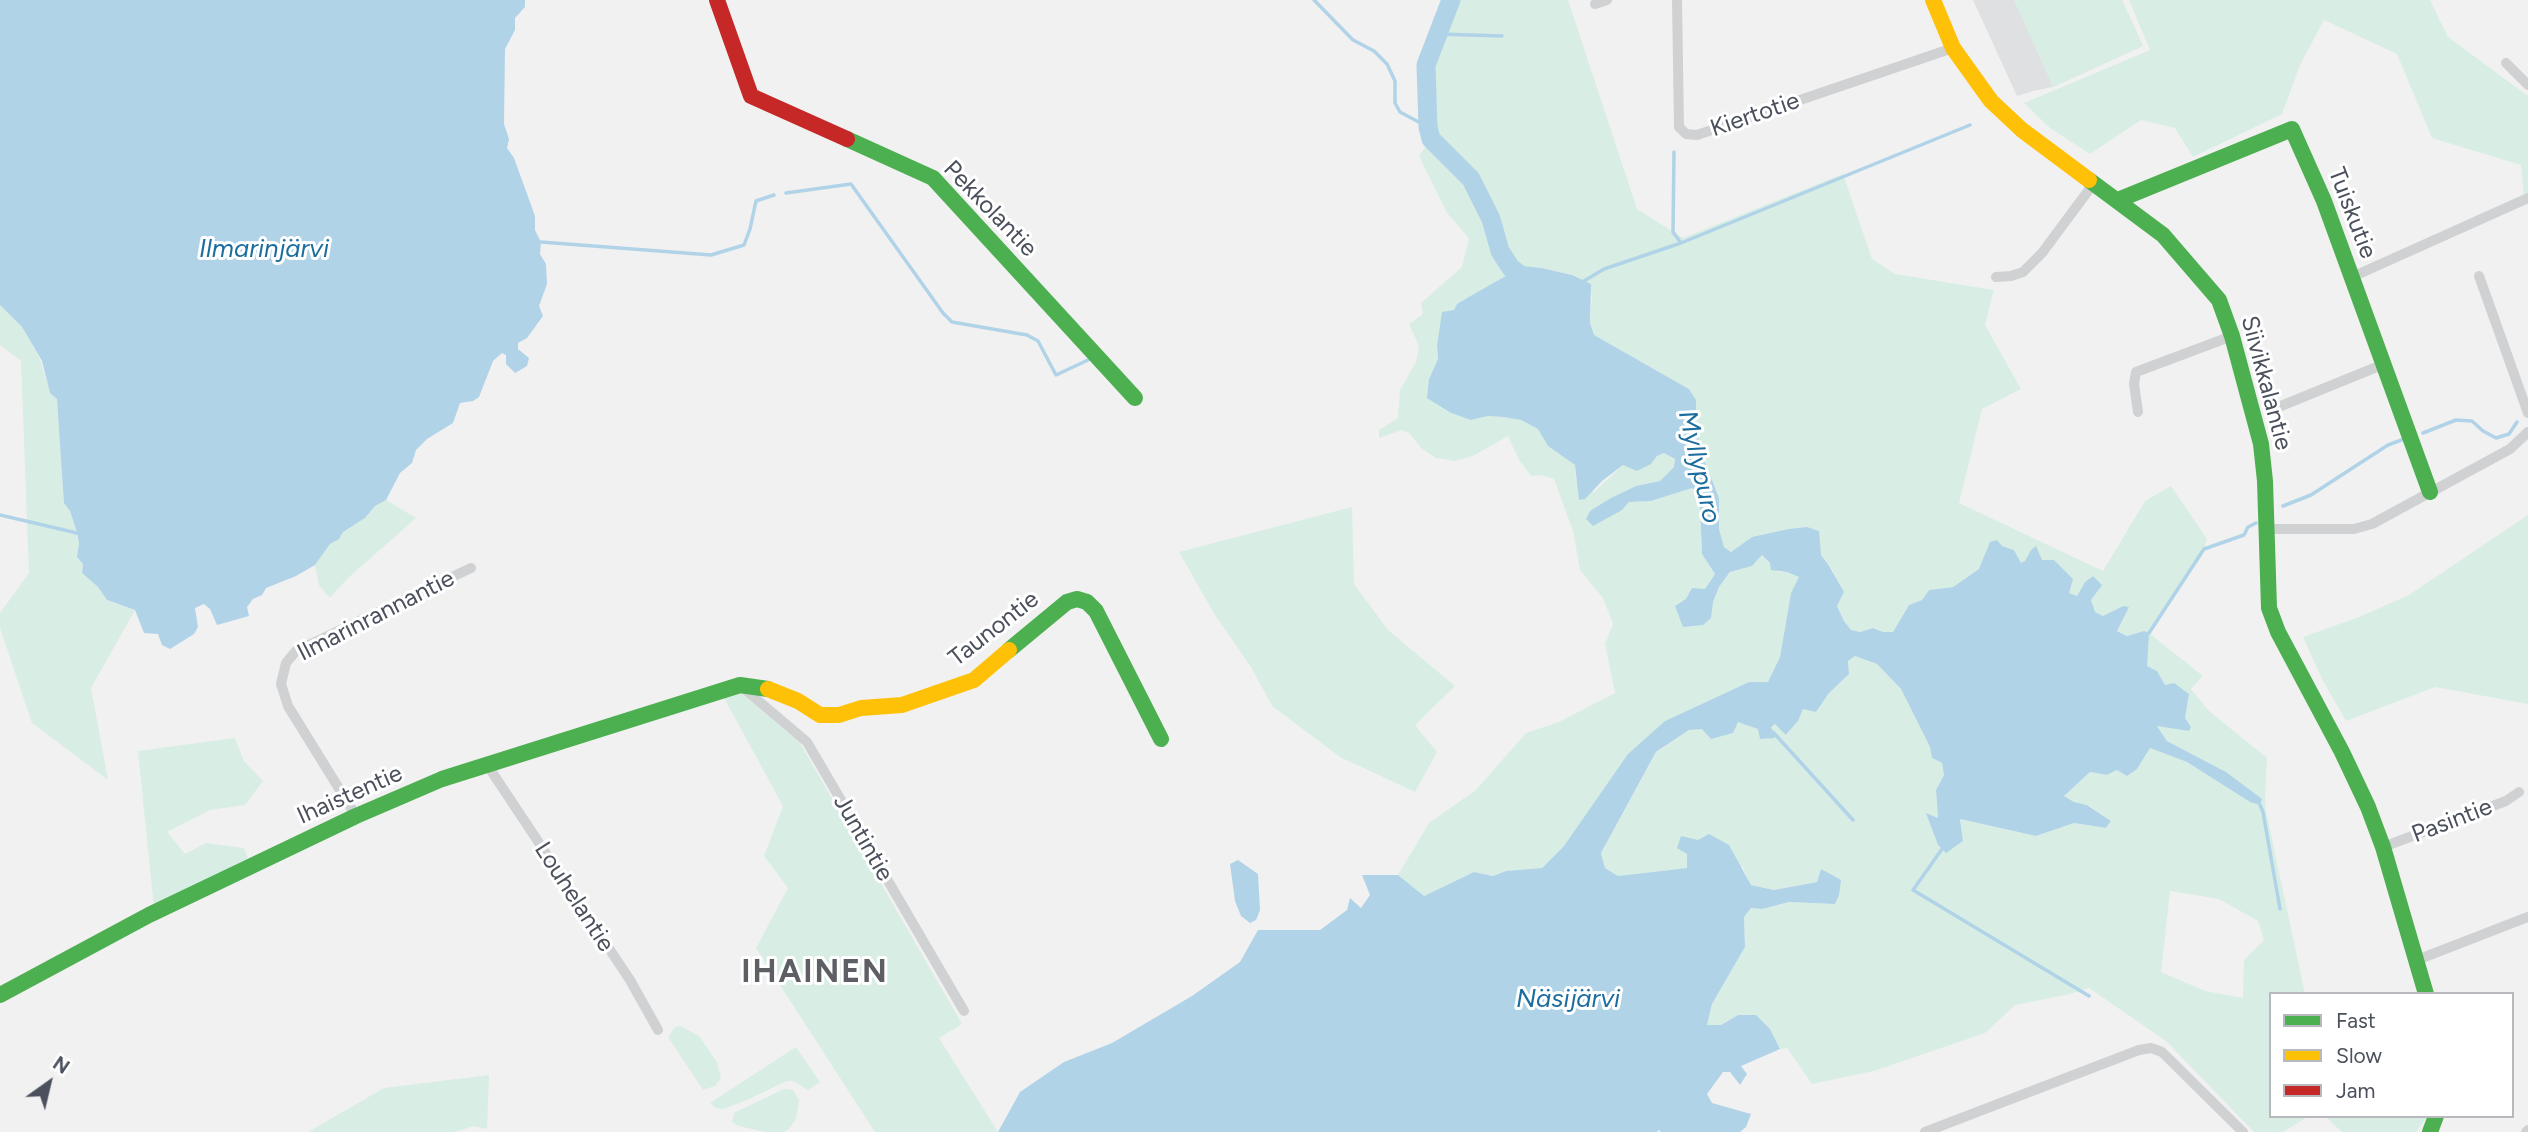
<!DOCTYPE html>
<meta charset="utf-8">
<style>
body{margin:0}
#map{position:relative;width:2528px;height:1132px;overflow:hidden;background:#f1f1f1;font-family:Figtree,sans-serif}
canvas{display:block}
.legend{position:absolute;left:2269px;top:992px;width:245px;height:126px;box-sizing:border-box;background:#fff;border:2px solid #b7b9be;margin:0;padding:9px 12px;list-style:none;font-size:21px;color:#4a505c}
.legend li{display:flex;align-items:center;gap:14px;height:35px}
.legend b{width:35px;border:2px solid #b7b9be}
.north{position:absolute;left:14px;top:1048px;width:70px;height:70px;-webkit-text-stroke:5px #fff;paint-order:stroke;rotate:34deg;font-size:19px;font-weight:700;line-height:28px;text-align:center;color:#4a505c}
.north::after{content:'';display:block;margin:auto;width:24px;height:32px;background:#4a505c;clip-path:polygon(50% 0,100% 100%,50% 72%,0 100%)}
</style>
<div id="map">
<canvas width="2528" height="1132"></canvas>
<ul class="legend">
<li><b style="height:9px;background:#4caf50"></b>Fast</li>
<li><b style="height:9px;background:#ffc107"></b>Slow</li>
<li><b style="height:9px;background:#c62828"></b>Jam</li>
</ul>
<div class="north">N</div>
</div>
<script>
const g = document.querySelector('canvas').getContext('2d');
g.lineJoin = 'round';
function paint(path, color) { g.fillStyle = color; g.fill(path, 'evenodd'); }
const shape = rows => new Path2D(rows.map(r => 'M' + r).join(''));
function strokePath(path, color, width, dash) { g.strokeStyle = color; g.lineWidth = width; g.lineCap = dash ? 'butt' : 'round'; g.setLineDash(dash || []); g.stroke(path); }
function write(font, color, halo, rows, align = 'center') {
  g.font = font + ' Figtree,sans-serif'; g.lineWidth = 6; g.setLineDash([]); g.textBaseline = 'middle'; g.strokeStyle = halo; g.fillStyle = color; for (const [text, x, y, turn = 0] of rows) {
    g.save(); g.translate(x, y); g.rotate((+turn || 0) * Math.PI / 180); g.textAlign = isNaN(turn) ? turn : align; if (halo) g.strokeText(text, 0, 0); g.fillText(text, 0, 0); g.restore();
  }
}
const education = shape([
 [1973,0,2122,0,2143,46,2053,87,2033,91,2017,96]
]);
const green = shape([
 [1451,0,1568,0,1637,209,1683,238,1843,174,1872,259,1895,274,1994,290,1985,325,2021,389,1982,409,1959,503,2103,571,2145,501,2171,486,2207,539,2204,549,2149,633,2203,676,2191,689,2208,710,2267,758,2265,798,2266,811,2305,994,2271,994,2271,1116,2309,1116,2283,1132,2254,1132,2166,1041,2089,988,2070,994,2015,1005,1985,1033,1874,1071,1812,1084,1787,1048,1780,1049,1770,1029,1738,1015,1721,1025,1707,1026,1712,1004,1745,947,1744,917,1751,908,1762,909,1789,902,1835,904,1821,869,1817,882,1774,890,1750,885,1743,867,1687,854,1687,868,1618,876,1605,868,1601,853,1656,753,1689,730,1738,721,1758,729,1776,724,1787,735,1798,721,1803,708,1816,712,1829,693,1849,674,1848,661,1855,656,1877,664,1901,689,1930,747,1932,758,1942,763,1944,775,1936,790,1938,818,1927,814,1938,845,1945,852,1963,841,1960,819,2036,836,2074,823,2106,828,2111,821,2088,805,2074,802,2064,796,2090,772,2107,775,2117,770,2137,769,2150,748,2187,762,2250,802,2226,772,2167,741,2156,725,2191,727,2185,718,2189,694,2165,685,2157,671,2147,666,2144,631,2127,636,2116,630,2128,607,2123,606,2103,616,2094,612,2091,600,2094,576,2085,582,2077,596,2068,593,2031,550,2025,561,2021,564,2014,550,2002,546,1979,569,1953,587,1929,590,1922,600,1909,605,1893,632,1883,632,1873,628,1860,632,1851,630,1844,621,1837,606,1844,592,1829,564,1821,555,1752,537,1731,552,1724,547,1719,529,1719,498,1701,452,1696,423,1696,401,1689,389,1594,335,1590,323,1592,296,1572,275,1542,268,1523,266,1457,304,1437,346,1438,359,1429,379,1451,413,1471,420,1488,416,1503,417,1521,420,1539,429,1548,446,1575,465,1576,479,1594,492,1623,465,1651,464,1657,456,1664,453,1675,459,1674,467,1660,481,1636,486,1590,511,1622,510,1629,502,1651,501,1691,488,1697,495,1700,506,1702,554,1715,574,1705,589,1713,602,1719,587,1731,572,1752,566,1762,555,1778,572,1787,572,1800,577,1791,593,1780,657,1768,682,1749,682,1665,721,1648,738,1564,846,1542,868,1506,871,1493,876,1474,872,1424,896,1398,875,1429,823,1476,790,1526,733,1559,722,1615,693,1605,644,1613,624,1603,598,1580,570,1573,531,1554,479,1542,475,1531,476,1519,460,1508,436,1473,456,1455,461,1436,458,1421,448,1410,434,1402,430,1379,438,1379,430,1398,418,1400,390,1416,362,1419,346,1409,324,1423,314,1421,303,1462,267,1469,238,1447,213,1419,156,1431,139,1426,121,1429,102,1426,65],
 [2170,891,2219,899,2258,921,2264,940,2244,960,2243,998,2205,991,2161,972],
 [2014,0,2122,0,2143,46,2053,87],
 [2129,0,2430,0,2448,37,2528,96,2528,195,2524,196,2521,165,2432,138,2397,54,2324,20,2300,65,2282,114,2193,157,2175,128,2141,120,2090,154,2050,128,2024,103,2150,50],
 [0,305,22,327,40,359,50,393,57,399,70,510,79,543,77,557,83,564,82,573,98,587,107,600,135,610,91,688,108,780,32,723,0,628,0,613,29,573,21,361,0,345],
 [386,500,416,518,347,579,330,598,319,585,315,565,330,544,339,539,343,532,365,518,375,506],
 [1352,507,1354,584,1388,630,1455,686,1415,725,1437,752,1415,792,1340,757,1272,706,1251,667,1215,615,1179,552],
 [2528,515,2528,704,2435,687,2346,721,2322,679,2303,637,2359,617,2409,595],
 [741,693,800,743,962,1024,939,1038,998,1132,875,1132,756,948,788,888,764,856,783,806,723,696],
 [235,738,244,761,263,781,245,805,210,810,167,832,185,854,206,843,244,848,248,858,154,908,138,751],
 [681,1026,699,1036,717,1062,721,1078,715,1086,703,1090,668,1037,675,1027],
 [796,1047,820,1082,808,1090,793,1081,787,1081,745,1101,723,1109,716,1108,710,1103],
 [489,1075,487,1129,474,1126,455,1132,308,1132,384,1088],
 [784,1089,793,1090,799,1100,796,1119,789,1129,784,1132,765,1132,739,1126,732,1122,734,1113],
 [2325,1116,2427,1116,2416,1132,2342,1132]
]);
const water = shape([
 [0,0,525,0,525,7,515,18,515,30,505,49,504,124,509,139,507,148,514,158,535,216,535,230,541,242,540,254,546,264,547,284,539,306,543,316,527,338,518,343,518,349,529,358,527,366,515,373,506,364,506,355,502,353,493,361,479,397,473,401,460,403,453,423,427,439,416,450,412,463,400,473,386,500,375,506,365,518,343,532,339,539,330,544,315,565,296,576,266,588,262,595,253,599,247,607,249,616,217,625,210,609,204,604,195,608,198,627,194,634,170,649,162,645,158,634,144,633,135,610,107,600,98,587,82,573,83,564,77,557,79,543,77,533,70,511,64,503,57,399,50,393,42,361,22,327,0,305],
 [1523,266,1542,268,1572,275,1591,284,1590,323,1594,335,1689,389,1696,400,1696,423,1701,452,1719,498,1719,529,1724,547,1731,552,1752,537,1789,529,1807,527,1819,531,1821,555,1828,564,1844,592,1837,606,1844,621,1851,630,1860,632,1873,628,1883,632,1893,632,1909,605,1922,600,1929,590,1953,587,1979,569,1990,542,1997,540,2002,546,2014,550,2021,563,2025,561,2031,550,2036,546,2042,560,2054,560,2073,579,2069,593,2077,596,2085,582,2093,576,2102,585,2091,600,2095,612,2103,616,2123,606,2129,607,2117,631,2127,636,2144,631,2149,633,2147,666,2157,671,2165,685,2174,683,2189,694,2185,718,2191,727,2189,731,2157,726,2167,741,2226,772,2262,799,2260,805,2250,802,2187,762,2150,748,2137,769,2127,776,2117,770,2107,775,2090,772,2064,796,2074,802,2087,805,2111,821,2106,828,2074,823,2036,836,1960,819,1963,841,1946,853,1938,845,1926,813,1938,818,1936,790,1944,775,1942,763,1932,758,1930,747,1901,689,1877,664,1855,656,1848,661,1849,674,1829,693,1816,712,1803,709,1798,721,1786,735,1775,724,1771,727,1775,738,1760,739,1758,729,1738,722,1733,733,1711,739,1702,729,1689,730,1656,752,1601,853,1605,868,1618,876,1687,868,1687,854,1677,848,1681,836,1698,840,1709,834,1729,845,1751,885,1774,890,1817,882,1821,869,1841,880,1839,895,1835,904,1789,902,1762,909,1751,908,1744,917,1745,947,1712,1004,1707,1025,1721,1025,1738,1015,1756,1015,1770,1029,1780,1049,1741,1066,1747,1074,1740,1085,1730,1072,1723,1072,1707,1094,1712,1103,1751,1114,1746,1127,1740,1132,1661,1132,1659,1130,1657,1132,998,1132,1020,1092,1064,1062,1112,1043,1192,996,1240,962,1258,930,1320,930,1347,910,1350,898,1361,908,1370,895,1362,875,1398,875,1424,896,1474,872,1493,876,1506,871,1542,868,1564,846,1628,754,1665,721,1749,682,1768,682,1780,657,1791,593,1799,577,1787,572,1771,570,1770,563,1762,555,1752,566,1730,572,1719,587,1713,602,1711,618,1703,625,1683,627,1675,606,1686,599,1692,588,1705,589,1715,574,1702,554,1700,506,1697,495,1692,488,1651,501,1629,502,1622,510,1593,526,1586,519,1590,511,1611,498,1636,486,1660,481,1674,467,1675,459,1664,453,1657,456,1651,464,1637,471,1623,465,1602,481,1585,499,1579,500,1575,465,1548,446,1538,429,1521,420,1503,417,1488,416,1471,420,1451,413,1427,398,1429,379,1438,359,1437,346,1442,312,1454,310,1457,304,1467,298],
 [1238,860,1258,874,1260,910,1256,920,1250,923,1241,916,1235,901,1230,864]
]);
const stream = shape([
 [1314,0,1353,40,1374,51,1387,64,1395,81,1395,103,1400,112,1428,127],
 [1438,34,1502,36],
 [1674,152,1673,232,1681,243],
 [786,193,851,184,943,313,952,322,1027,335,1038,341,1056,375,1088,360],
 [541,242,711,255,744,245,750,229,756,201,774,195],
 [1584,281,1604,269,1681,243,1970,125],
 [2423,433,2456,420,2472,421,2483,431,2496,438,2509,434,2517,422],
 [2283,506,2311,495,2388,445,2404,439],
 [0,515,77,533],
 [2149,633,2204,549,2244,535,2248,527,2256,523],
 [1773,732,1853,820],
 [2260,805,2263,812,2280,909],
 [1942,849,1913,890,2089,996]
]);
const river = shape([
 [1451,0,1426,65,1428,127,1431,139,1471,179,1491,219,1500,251,1511,268,1534,285]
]);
const street = shape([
 [1677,0,1679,127,1686,134,1697,135,1953,48],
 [1595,4,1607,0],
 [2506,63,2528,85],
 [2479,276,2528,413],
 [1996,277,2011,276,2023,272,2042,253,2094,183],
 [2352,277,2528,198],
 [2276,408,2384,364],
 [2138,412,2134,384,2136,372,2232,336],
 [2267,529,2354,529,2372,524,2510,449,2528,432],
 [742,687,807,742,964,1011],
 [488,766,630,980,658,1030],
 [356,816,288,706,281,684,286,663,296,651,471,568],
 [2383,847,2506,801,2519,792],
 [2417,960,2528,917],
 [1925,1132,2139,1050,2151,1048,2162,1052,2243,1132],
 [2526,1132,2528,1130]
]);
const fast = shape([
 [847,139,933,178,1135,398],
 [2089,180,2163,235,2219,300,2232,336,2261,444,2265,481,2269,608,2278,632,2342,752,2368,807,2383,847,2426,994],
 [2118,200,2292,129,2324,201,2430,492],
 [1009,650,1067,602,1077,599,1087,602,1096,611,1161,739],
 [0,995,149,915,356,816,442,779,740,685,768,689],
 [2430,1132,2436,1116]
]);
const slow = shape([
 [1933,0,1953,48,1991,101,2022,130,2089,180],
 [768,689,798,701,820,715,839,715,861,708,902,705,974,680,1009,650]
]);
const jam = shape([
 [717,0,751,96,847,139]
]);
const streetNames = [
 ["Kiertotie",1755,115,-19],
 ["Pekkolantie",990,209,46],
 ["Tuiskutie",2352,213,69],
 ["Siivikkalantie",2266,383,75],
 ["Ilmarinrannantie",376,616,-27],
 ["Taunontie",994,629,-38],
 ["Ihaistentie",350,795,-24],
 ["Pasintie",2452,821,-21],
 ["Juntintie",863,838,60],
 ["Louhelantie",574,897,57]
];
const waterNames = [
 ["Ilmarinjärvi",264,249],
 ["Myllypuro",1699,467,77],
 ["Näsijärvi",1568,999]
];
const districtNames = [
 ["IHAINEN",815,973]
];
paint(education, '#dfe0e1');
paint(green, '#d8eee4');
paint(water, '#b1d3e8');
strokePath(stream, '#b1d3e8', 3.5);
strokePath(river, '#b1d3e8', 19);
strokePath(street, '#d0d1d3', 10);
strokePath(fast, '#4caf50', 16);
strokePath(slow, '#ffc107', 16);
strokePath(jam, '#c62828', 16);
write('24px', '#4a505c', '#fff', streetNames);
write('italic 26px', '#1b6d9e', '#fff', waterNames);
g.letterSpacing = '2px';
write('bold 32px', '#5d5f64', '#fff', districtNames);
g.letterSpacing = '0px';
</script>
